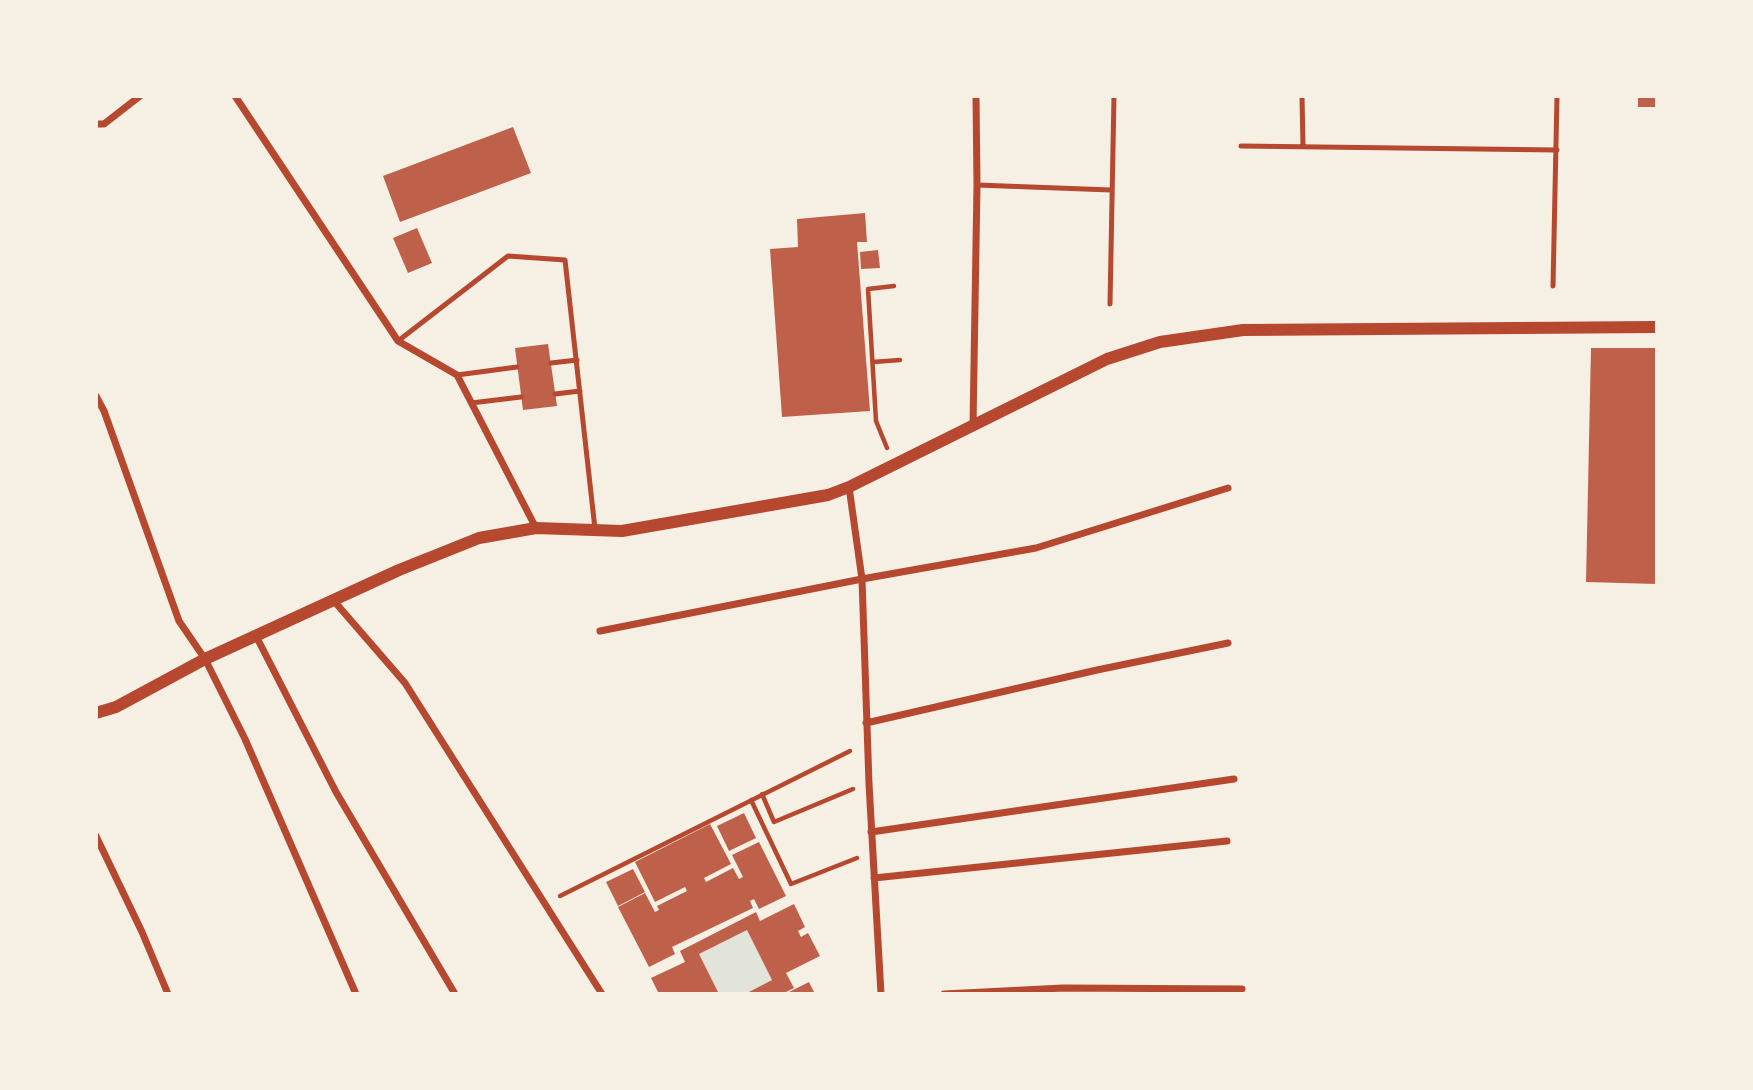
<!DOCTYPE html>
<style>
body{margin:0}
#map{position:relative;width:1753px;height:1090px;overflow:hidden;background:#f6efe4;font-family:"Crimson Pro",serif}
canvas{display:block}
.frame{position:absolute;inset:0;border:98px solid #f6efe4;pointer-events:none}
</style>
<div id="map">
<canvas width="1753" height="1090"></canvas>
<div class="frame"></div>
</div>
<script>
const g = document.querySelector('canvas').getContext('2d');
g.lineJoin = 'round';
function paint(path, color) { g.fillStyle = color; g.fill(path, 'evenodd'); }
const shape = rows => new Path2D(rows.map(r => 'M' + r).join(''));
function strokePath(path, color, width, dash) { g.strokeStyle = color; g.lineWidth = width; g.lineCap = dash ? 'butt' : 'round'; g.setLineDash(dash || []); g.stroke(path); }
const green = shape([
 [747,930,772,980,745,994,719,994,699,954]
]);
const building = shape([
 [1638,96,1657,96,1657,107,1638,107],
 [513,127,531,173,400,222,383,176],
 [865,213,867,242,857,242,870,411,782,417,770,249,798,247,797,219],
 [417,228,432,263,408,273,393,238],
 [878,250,880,268,861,269,860,252],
 [548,344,557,406,523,410,515,348],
 [1591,348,1657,348,1657,584,1586,582],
 [744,813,756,838,729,851,717,826],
 [710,824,731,864,704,878,706,882,733,868,739,879,743,877,732,855,759,842,786,896,759,909,754,899,750,901,753,908,672,947,675,954,649,967,618,907,645,893,655,912,659,910,657,906,687,891,685,887,655,902,635,862],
 [633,869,645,892,618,906,606,882],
 [794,904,805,927,798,931,801,937,808,933,820,956,786,973,794,988,782,994,745,994,772,980,747,930,699,954,719,994,659,994,651,978,685,962,680,951,756,912,760,921],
 [809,982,815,994,785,994]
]);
const path = shape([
 [873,362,900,360],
 [887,448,876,421,868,289,894,286],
 [762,794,774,822,853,789],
 [751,800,791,884,857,858],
 [560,896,850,751]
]);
const service = shape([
 [1302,96,1303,146],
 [1241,146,1557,150],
 [977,185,1111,190],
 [1553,286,1557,96],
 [1110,304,1114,96],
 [398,341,508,256,565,260,595,529],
 [551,363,577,360],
 [457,375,517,367],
 [555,394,580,391],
 [471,403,521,397]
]);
const minor = shape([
 [235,96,398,341,457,375,536,528],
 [96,124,104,124,140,96],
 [96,396,104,411,179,621,205,659,245,739,356,994],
 [973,426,977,185,976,96],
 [849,487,862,579,869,784,881,994],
 [334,601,405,683,602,994],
 [600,631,862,579,1036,548,1228,488],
 [256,636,336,792,455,994],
 [866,723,1097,670,1228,643],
 [871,832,1234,779],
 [96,836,142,932,168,994],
 [874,878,1227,841],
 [944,994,1063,988,1242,989]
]);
const tertiary = shape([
 [96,713,116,707,205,659,399,570,479,538,536,528,622,531,828,495,849,487,1107,359,1160,342,1243,330,1657,327]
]);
paint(green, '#e2e4dc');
paint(building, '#bf614a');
strokePath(path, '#b5482f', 4.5);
strokePath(service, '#b5482f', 5);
strokePath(minor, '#b5482f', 7);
strokePath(tertiary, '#b5482f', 12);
</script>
